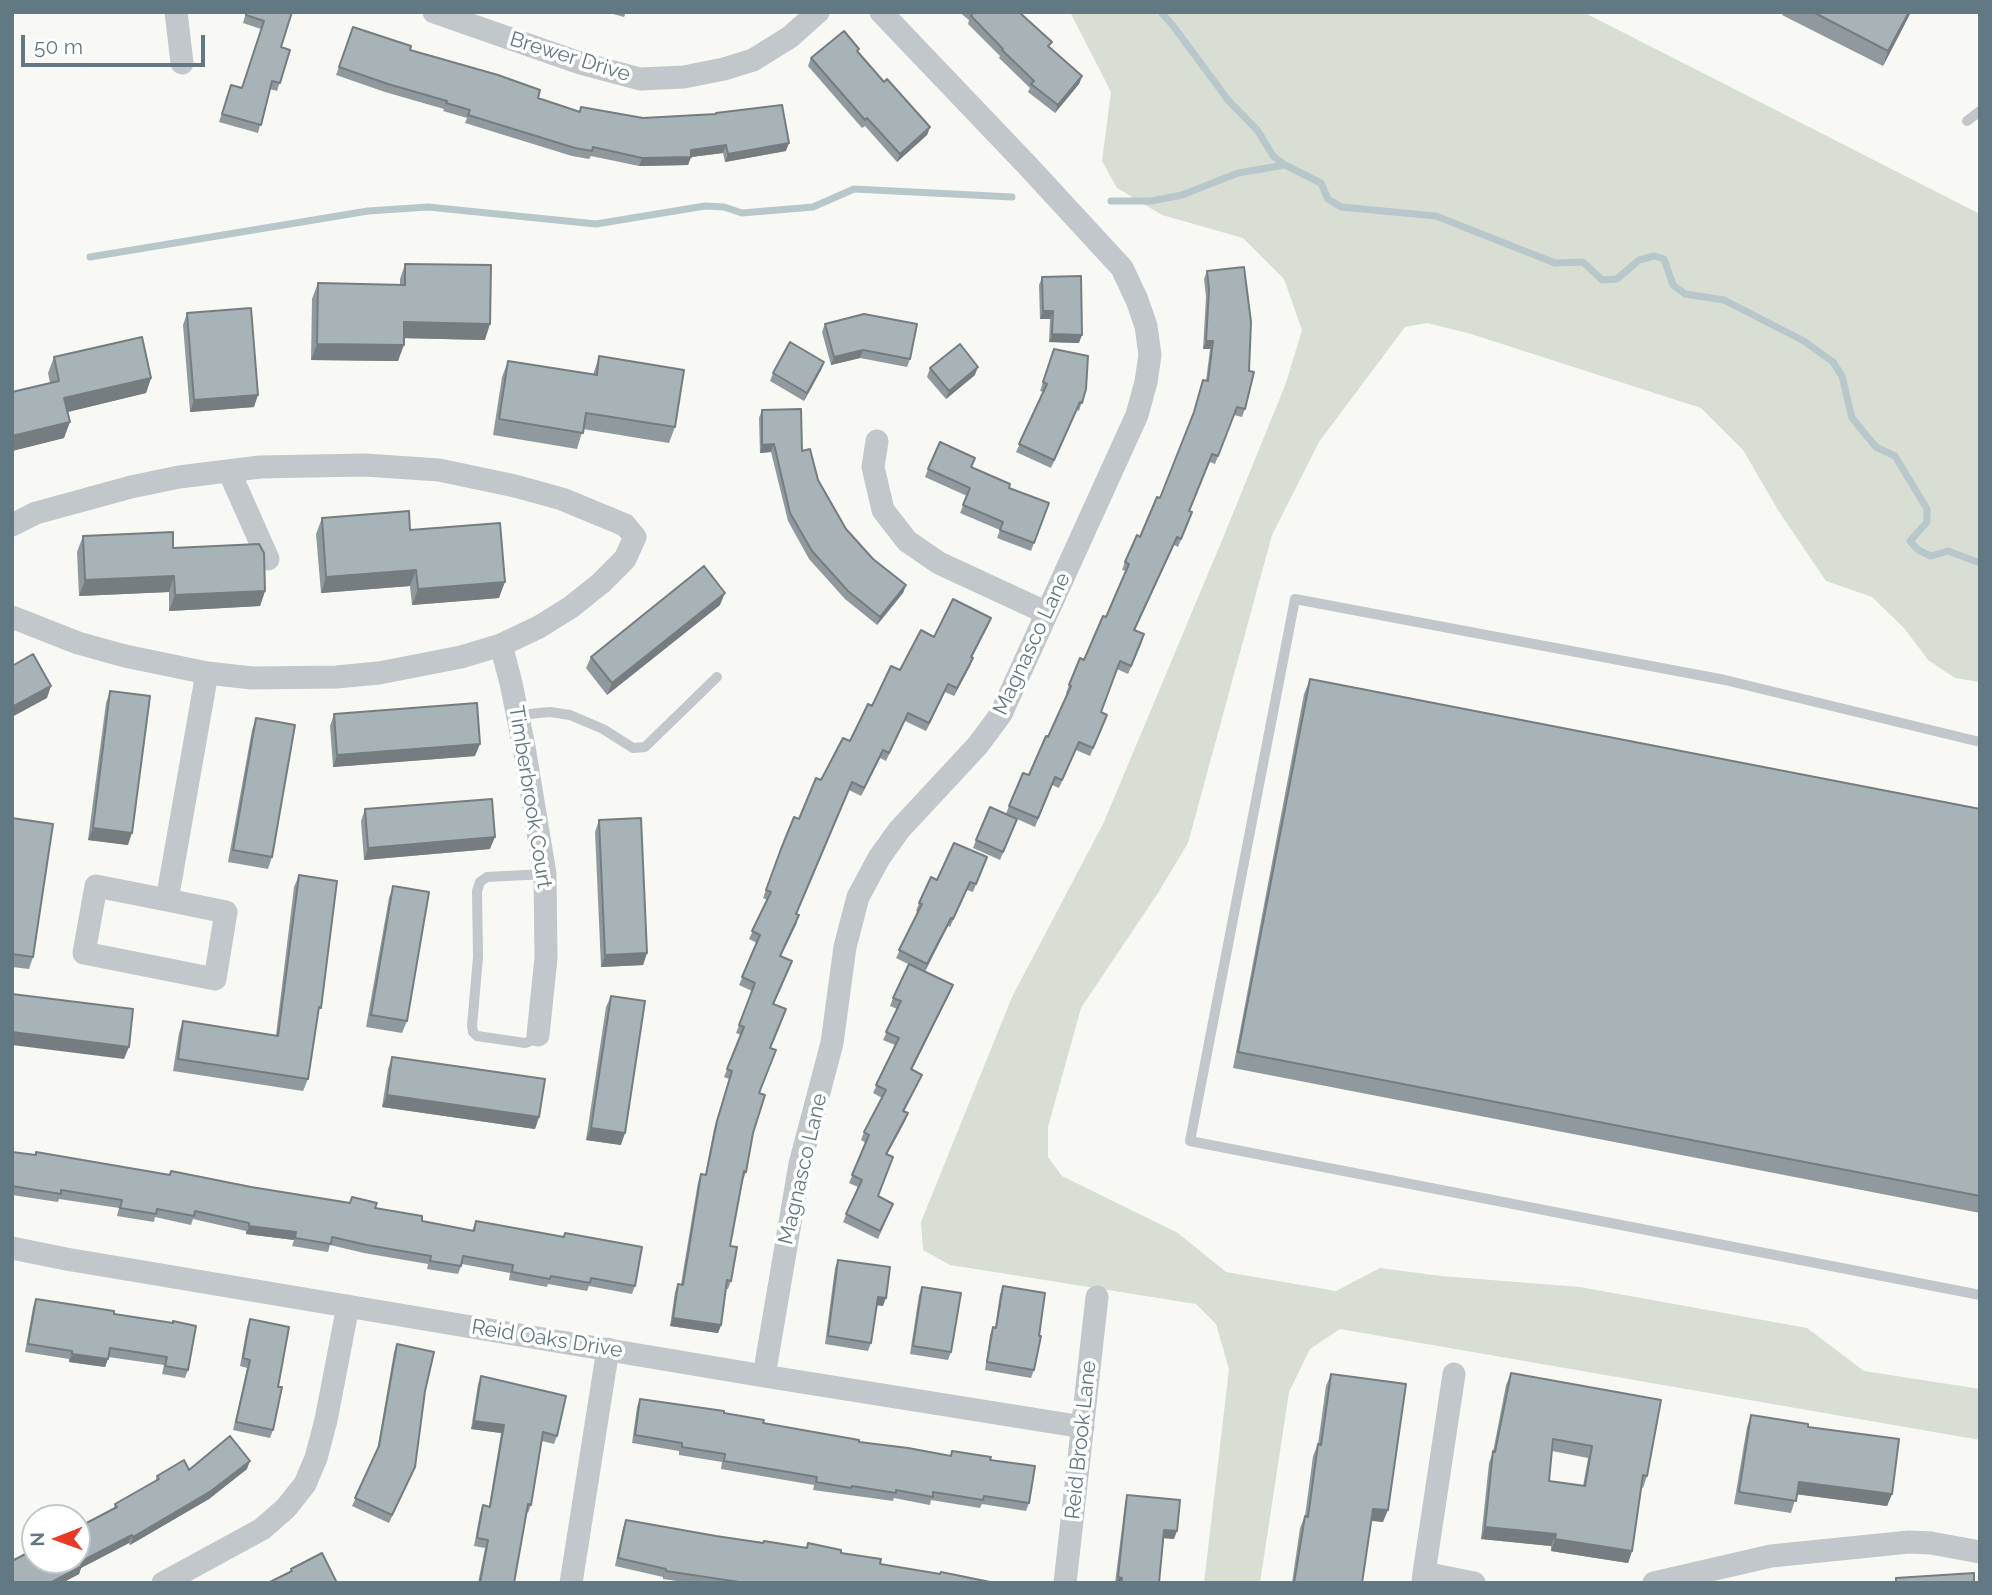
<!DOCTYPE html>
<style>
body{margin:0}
#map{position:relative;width:1992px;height:1595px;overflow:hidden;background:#f8f8f5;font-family:Raleway,sans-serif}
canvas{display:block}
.frame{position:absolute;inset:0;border:14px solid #627882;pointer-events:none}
.north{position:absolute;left:21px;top:1504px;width:70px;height:70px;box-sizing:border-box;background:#fff;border:2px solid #c0c9cd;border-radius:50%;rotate:269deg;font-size:19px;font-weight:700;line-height:28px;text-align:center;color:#627882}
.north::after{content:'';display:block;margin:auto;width:24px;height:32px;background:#eb3a23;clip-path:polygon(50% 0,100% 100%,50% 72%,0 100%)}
.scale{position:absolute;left:21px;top:35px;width:184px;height:32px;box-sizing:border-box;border:4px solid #627882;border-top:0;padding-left:9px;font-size:21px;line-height:24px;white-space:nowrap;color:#627882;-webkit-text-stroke:5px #fff;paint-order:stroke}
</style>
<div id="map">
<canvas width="1992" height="1595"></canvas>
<div class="frame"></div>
<div class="north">N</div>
<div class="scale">50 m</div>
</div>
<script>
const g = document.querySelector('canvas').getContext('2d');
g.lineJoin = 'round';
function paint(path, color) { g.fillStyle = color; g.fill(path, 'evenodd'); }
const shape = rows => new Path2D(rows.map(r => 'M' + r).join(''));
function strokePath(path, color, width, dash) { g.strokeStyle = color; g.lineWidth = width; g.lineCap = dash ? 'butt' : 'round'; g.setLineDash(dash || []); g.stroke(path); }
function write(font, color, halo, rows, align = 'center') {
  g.font = font + ' Raleway,sans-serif'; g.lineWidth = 7; g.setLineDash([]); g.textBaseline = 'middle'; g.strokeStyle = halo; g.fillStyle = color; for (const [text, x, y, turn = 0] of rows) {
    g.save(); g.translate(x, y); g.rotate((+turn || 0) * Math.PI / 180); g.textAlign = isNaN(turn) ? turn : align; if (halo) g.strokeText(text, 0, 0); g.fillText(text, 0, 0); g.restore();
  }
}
const green = shape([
 [1070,12,1583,12,1980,214,1980,682,1955,678,1928,660,1904,628,1872,597,1826,581,1778,510,1743,450,1701,408,1471,334,1427,323,1405,327,1319,442,1272,535,1188,843,1158,893,1081,1008,1048,1127,1048,1157,1062,1176,1178,1233,1226,1272,1336,1291,1380,1268,1441,1276,1580,1287,1807,1328,1864,1371,1980,1389,1980,1440,1340,1329,1310,1349,1289,1392,1260,1583,1204,1583,1229,1369,1216,1324,1196,1304,950,1265,923,1250,921,1222,1012,997,1104,822,1225,533,1286,383,1302,330,1284,279,1243,238,1162,215,1117,188,1102,161,1111,92]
]);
const stream = shape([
 [1161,12,1174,27,1228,100,1258,131,1273,156,1285,165,1321,183,1328,199,1341,207,1436,216,1555,263,1583,262,1602,280,1617,279,1639,260,1654,256,1664,259,1673,285,1685,294,1724,300,1804,341,1833,362,1842,376,1852,418,1876,447,1895,456,1927,509,1927,522,1910,541,1918,550,1931,556,1948,551,1980,563],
 [1111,201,1151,201,1182,195,1238,173,1285,165],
 [90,257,368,211,428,207,596,224,705,206,724,207,742,213,813,207,854,189,1012,197]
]);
const service = shape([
 [1967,121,1980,111],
 [518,715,550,712,570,715,603,729,633,748,645,747,717,677],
 [1980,742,1725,680,1295,599,1190,1141,1980,1295],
 [538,1035,533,1040,525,1043,477,1036,473,1032,472,1026,478,957,477,891,480,882,487,877,545,874]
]);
const minor = shape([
 [176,12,182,63],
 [434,12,580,63,640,79,684,77,724,69,753,60,790,37,818,12],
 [877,441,873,467,883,510,907,541,939,563,1047,613],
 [229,471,268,559],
 [12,525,36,513,131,487,179,477,260,467,365,465,439,470,515,486,562,499,625,525,635,537,625,559,601,583,571,607,539,627,501,645,461,657,379,673,336,677,252,678,207,673,125,656,78,643,12,617],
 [501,645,511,683,524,747,545,874,546,958,538,1035],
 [167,900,96,886,84,953,215,979,226,912,167,900,207,673],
 [12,1248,66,1259,764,1376,1083,1427],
 [764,1376,800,1164,832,1043,845,947,858,897,879,858,899,830,978,745,1001,714,1137,415,1146,382,1150,355,1146,326,1137,300,1122,268,1027,165,881,12],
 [1424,1573,1454,1374],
 [163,1583,262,1529,286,1508,305,1484,316,1458,326,1420,348,1306],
 [571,1583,608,1349],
 [1065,1583,1097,1297],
 [1423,1583,1424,1573,1474,1583],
 [1654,1583,1771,1556,1909,1542,1931,1543,1980,1552]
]);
const wall = shape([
 [246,12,292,12,281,47,290,50,277,91,270,89,258,133,219,122,231,85,242,87,261,29,243,23],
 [606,12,626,12,624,17],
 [959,12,1019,12,1050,48,1082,76,1079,84,1055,113,1028,92,1030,88,999,58,1000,56,968,24,969,20],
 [1783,12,1911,12,1883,66,1782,15],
 [353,27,410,50,538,98,579,112,581,107,786,151,725,162,723,153,691,157,688,165,639,166,591,156,589,159,572,156,465,123,467,118,443,111,444,109,385,92,336,75],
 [858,51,884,82,930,127,927,135,897,162,865,126,862,128,808,66,811,58],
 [405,264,485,340,404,338,398,361,311,360,312,299,318,283,400,285,400,279],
 [1207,271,1245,409,1242,417,1234,415,1215,464,1210,462,1190,511,1189,520,1178,547,1174,545,1135,630,1142,642,1128,674,1117,669,1101,712,1104,723,1090,756,1076,750,1059,788,1052,785,1035,827,1017,819,1000,860,973,848,976,840,1006,814,1009,806,1029,775,1048,737,1067,694,1066,693,1080,658,1084,660,1106,617,1126,571,1122,570,1125,562,1140,537,1160,498,1192,418,1203,380,1206,381,1210,349,1203,349,1206,297,1204,279],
 [1042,277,1079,343,1049,342,1050,319,1040,319,1039,285],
 [187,313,254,407,190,412,183,325],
 [825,324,910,359,907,367,860,358,831,365,822,332],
 [1054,349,1086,389,1079,411,1077,410,1051,468,1016,452,1044,392,1040,391],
 [599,356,675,427,669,443,583,429,577,449,493,435,502,377,508,361,593,375],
 [54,357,151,378,146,393,68,412,64,438,12,451,12,392,50,383,48,373],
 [824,362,821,370,804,401,770,381,773,373],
 [930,368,975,375,946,399,927,377],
 [762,410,802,451,846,529,873,559,906,585,903,593,877,625,845,599,809,559,788,521,771,452,760,453,759,418],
 [971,467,1009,488,1049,503,1031,551,997,538,1000,530,960,513,967,496,925,477,928,469],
 [322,518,410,530,499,598,412,605,410,586,321,593,316,534],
 [83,536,173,548,265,591,260,606,169,611,169,592,79,596,77,552],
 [720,605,607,695,586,668,591,657],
 [991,618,972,657,970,666,954,696,945,692,926,731,905,721,886,761,880,758,861,796,849,790,796,914,797,923,781,956,789,969,774,1004,770,1048,760,1093,746,1172,743,1180,730,1246,731,1281,728,1289,726,1289,721,1325,718,1333,670,1326,675,1292,678,1284,681,1284,698,1182,701,1174,705,1175,714,1129,729,1079,724,1077,741,1035,736,1033,752,991,739,985,757,943,749,939,767,900,763,898,781,849,821,780,850,741,872,706,900,670,934,637],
 [1310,679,1980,809,1980,1213,1233,1068,1304,694],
 [110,691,128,845,88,840,106,703],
 [334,714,475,756,333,767,330,726],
 [256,718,272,857,268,869,228,862,252,730],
 [365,809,490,849,364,860,361,821],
 [12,818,33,957,29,969,12,967],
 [599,820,647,953,643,965,601,967,595,832],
 [987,857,973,892,967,890,950,927,948,926,925,972,953,985,912,1070,922,1075,904,1112,908,1113,905,1121,887,1154,878,1196,893,1204,878,1239,843,1222,858,1187,849,1183,866,1143,861,1140,864,1132,882,1098,873,1093,895,1045,883,1040,897,1009,890,1006,893,998,912,966,896,958,918,912,916,911,919,903,937,880],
 [299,875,317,1019,308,1079,303,1091,173,1071,179,1033,183,1021,276,1035,294,887],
 [393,886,407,1021,402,1033,366,1027,389,898],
 [611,996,621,1145,586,1140,606,1007],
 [392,1057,539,1117,535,1129,382,1107,388,1069],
 [12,1152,170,1175,350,1203,352,1197,375,1208,422,1221,472,1231,476,1221,635,1286,632,1294,589,1286,587,1291,548,1284,547,1287,509,1280,510,1273,462,1264,458,1274,427,1269,428,1264,364,1253,330,1245,328,1252,292,1246,294,1240,246,1234,246,1231,193,1219,191,1225,155,1217,154,1222,117,1216,119,1208,59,1199,58,1202,12,1195],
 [838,1260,883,1306,877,1305,871,1343,868,1351,825,1344,835,1268],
 [1003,1286,1039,1336,1034,1370,1031,1378,985,1370,990,1335,993,1327,995,1328,1000,1294],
 [922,1287,951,1352,948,1360,910,1354,919,1295],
 [36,1299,114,1314,188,1370,185,1378,162,1374,164,1365,108,1357,105,1367,69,1362,69,1359,25,1352,33,1307],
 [250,1319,278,1387,273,1430,270,1438,233,1430,247,1368,240,1366,247,1327],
 [397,1344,425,1391,415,1467,389,1523,352,1506,377,1451,394,1352],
 [1511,1373,1647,1476,1643,1488,1641,1487,1632,1551,1628,1563,1551,1551,1551,1546,1481,1539,1489,1463,1493,1452,1506,1385],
 [1552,1451,1588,1458,1583,1486,1549,1481],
 [1331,1374,1383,1522,1371,1521,1362,1583,1292,1583,1300,1528,1305,1516,1313,1456,1318,1444,1326,1386],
 [481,1376,557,1436,554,1444,542,1441,531,1505,528,1513,527,1512,514,1583,478,1583,485,1548,474,1546,480,1513,483,1505,489,1506,501,1433,471,1429,478,1384],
 [640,1399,724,1413,763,1423,859,1442,950,1456,952,1451,990,1460,1029,1503,1026,1511,982,1504,980,1508,931,1500,930,1505,894,1498,893,1501,813,1490,814,1485,721,1469,722,1462,679,1455,679,1451,632,1443,637,1407],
 [1751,1415,1808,1427,1892,1494,1887,1506,1797,1494,1791,1513,1734,1504,1747,1427],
 [247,1469,209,1499,130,1545,129,1543,81,1568,79,1574,62,1583,12,1583,113,1510,115,1504,155,1482,157,1476,189,1470],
 [1127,1495,1174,1539,1164,1538,1159,1583,1115,1583,1125,1503],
 [626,1520,716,1536,806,1548,808,1543,880,1564,995,1583,690,1583,663,1579,663,1577,615,1566,623,1528]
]);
const shadedWall = shape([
 [1909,12,1911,12,1883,66,1888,51],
 [1082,76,1079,84,1055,113,1058,105],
 [930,127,927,135,897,162,900,154],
 [789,143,786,151,725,162,728,154],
 [726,145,723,153,691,157,688,165,639,166,642,158],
 [1043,311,1053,311,1050,319,1040,319],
 [404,322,490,324,485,340,398,338],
 [1052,334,1082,335,1079,343,1049,342],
 [1206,341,1213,341,1210,349,1203,349],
 [317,344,404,345,398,361,311,360],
 [863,350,860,358,831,365,834,357],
 [824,362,821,370,804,401,807,393],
 [978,367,975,375,946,399,949,391],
 [151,378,146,393,59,414,64,398],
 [258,395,254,407,190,412,194,400],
 [70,422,64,438,12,451,12,436],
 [774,444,771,452,760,453,762,445],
 [1177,537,1174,545,1131,638,1134,630],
 [416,570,410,586,321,593,326,577],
 [174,576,169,592,79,596,85,580],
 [505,582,499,598,412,605,418,589],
 [906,585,903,593,877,625,880,617],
 [265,591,260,606,169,611,175,595],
 [725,593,720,605,607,695,612,683],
 [991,618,988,626,968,665,971,657],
 [973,658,970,666,954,696,957,688],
 [948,684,945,692,926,731,929,723],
 [51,686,47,698,12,717,12,707],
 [480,744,475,756,333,767,337,755],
 [883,750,880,758,861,796,864,788],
 [93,828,132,833,128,845,88,840],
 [495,837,490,849,364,860,368,848],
 [951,918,948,926,924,972,927,964],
 [647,953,643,965,601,967,605,955],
 [953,985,950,993,908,1077,911,1069],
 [12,1032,129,1047,124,1059,12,1045],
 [387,1095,539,1117,535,1129,382,1107],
 [908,1113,905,1121,883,1162,886,1154],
 [591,1128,625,1133,621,1145,586,1140],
 [249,1226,296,1232,294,1240,246,1234],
 [878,1297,886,1298,883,1306,875,1305],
 [673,1318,721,1325,718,1333,670,1326],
 [72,1354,108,1359,105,1367,69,1362],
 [474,1421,504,1425,501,1433,471,1429],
 [250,1461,247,1469,209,1499,130,1545,133,1537],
 [1799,1482,1892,1494,1887,1506,1794,1494],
 [1373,1509,1388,1510,1383,1522,1369,1520],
 [1485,1527,1556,1534,1551,1546,1481,1539],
 [1164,1530,1177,1531,1174,1539,1162,1538],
 [132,1535,129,1543,81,1568,79,1574,62,1583,50,1583,80,1562],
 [1555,1539,1632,1551,1628,1563,1551,1551],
 [1118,1577,1122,1578,1120,1583,1116,1583]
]);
const building = shape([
 [247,12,292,12,281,47,290,50,280,83,272,81,261,125,222,114,231,85,242,88,264,21,246,15,247,12],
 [972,12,1019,12,1052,42,1048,46,1082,76,1058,105,1031,84,1034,81,1002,50,1003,49,971,16,973,13,972,12],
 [1813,12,1909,12,1888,51,1813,12],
 [353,27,411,46,410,50,498,75,540,90,538,98,580,112,581,107,643,118,716,114,716,113,782,105,789,143,728,154,726,145,691,150,691,157,642,158,593,147,592,151,575,148,468,115,470,110,446,103,447,101,388,84,339,67,353,27],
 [844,31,859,49,857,51,884,82,887,79,930,127,900,154,867,118,865,120,811,58,844,31],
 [405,264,491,265,490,324,404,322,404,345,317,344,318,283,405,285,405,264],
 [1244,267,1251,322,1249,371,1254,372,1245,409,1237,407,1218,456,1212,454,1189,511,1192,512,1181,539,1177,537,1134,630,1144,634,1131,666,1120,661,1101,712,1107,715,1093,748,1079,742,1062,780,1055,777,1038,818,1009,806,1023,773,1029,775,1046,736,1048,737,1071,686,1069,685,1080,658,1084,660,1103,616,1106,617,1129,564,1125,562,1137,535,1140,537,1157,497,1160,498,1194,412,1203,380,1208,381,1213,341,1206,341,1209,289,1207,271,1244,267],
 [1081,276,1082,335,1052,334,1053,311,1043,311,1042,277,1081,276],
 [251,308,258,395,194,400,187,313,251,308],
 [864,314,917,324,910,359,863,350,834,357,825,324,864,314],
 [142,337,151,378,64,398,70,422,12,436,12,392,59,381,54,357,142,337],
 [790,342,824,362,807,393,773,373,790,342],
 [960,344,978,367,949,391,930,368,960,344],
 [1054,349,1088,356,1086,389,1082,403,1080,402,1054,460,1019,444,1047,384,1043,382,1054,349],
 [599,356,684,370,675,427,586,413,583,433,499,419,508,361,597,375,599,356],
 [801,409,802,451,810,449,818,480,846,529,873,559,906,585,880,617,848,591,812,551,790,513,774,444,762,445,762,410,801,409],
 [940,442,975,458,971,467,1010,484,1009,488,1049,503,1034,543,1000,530,1003,522,963,505,970,488,928,469,940,442],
 [409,511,410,530,500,523,505,582,418,589,416,570,326,577,322,518,409,511],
 [173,532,173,548,259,544,264,553,265,591,175,595,174,576,85,580,83,536,173,532],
 [704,566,725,593,612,683,591,657,704,566],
 [953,599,991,618,971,657,973,658,957,688,948,684,929,723,908,713,889,753,883,750,864,788,852,782,796,914,799,915,780,956,792,961,773,1004,786,1009,770,1048,776,1050,759,1093,765,1095,753,1133,746,1172,744,1171,730,1246,737,1247,731,1281,727,1280,721,1325,673,1318,678,1284,683,1285,701,1174,706,1175,717,1121,732,1071,727,1069,744,1027,739,1025,755,983,742,977,760,935,752,931,771,892,766,890,781,849,794,817,799,819,816,778,821,780,843,738,850,741,868,704,872,706,891,666,900,670,921,630,934,637,953,599],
 [33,654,51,686,12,707,12,666,33,654],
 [1310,679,1980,809,1980,1196,1238,1052,1310,679],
 [110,691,150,696,132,833,93,828,110,691],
 [477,703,480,744,337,755,334,714,477,703],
 [256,718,295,725,272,857,233,850,256,718],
 [492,799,495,837,368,848,365,809,492,799],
 [990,807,1017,819,1003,852,976,840,990,807],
 [12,818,53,824,33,957,12,954,12,818],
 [641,818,647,953,605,955,599,820,641,818],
 [954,843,987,857,976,884,970,882,953,919,951,918,927,964,899,950,922,904,919,903,931,877,937,880,954,843],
 [299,875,337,881,321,1008,319,1007,308,1079,178,1059,183,1021,278,1036,299,875],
 [393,886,429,892,407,1021,371,1015,393,886],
 [909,964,953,985,911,1069,922,1075,903,1111,908,1113,886,1154,893,1157,878,1196,893,1204,880,1231,846,1214,862,1180,852,1175,869,1135,864,1132,886,1090,876,1085,899,1038,886,1032,901,1001,893,998,909,964],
 [12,994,133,1009,129,1047,12,1032,12,994],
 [611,996,645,1001,625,1133,591,1128,611,996],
 [392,1057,545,1079,539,1117,387,1095,392,1057],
 [12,1152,36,1155,36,1152,170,1175,171,1171,251,1187,350,1203,352,1197,377,1203,375,1208,422,1216,422,1221,474,1231,476,1221,564,1237,565,1233,642,1247,635,1286,591,1278,590,1283,551,1276,550,1279,512,1272,513,1265,463,1256,461,1266,430,1261,431,1256,367,1245,332,1237,331,1244,295,1238,296,1232,249,1226,249,1223,195,1211,194,1216,157,1209,156,1214,120,1208,122,1200,61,1190,61,1194,12,1186,12,1152],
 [838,1260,890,1267,886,1298,878,1297,871,1343,828,1336,838,1260],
 [1003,1286,1045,1293,1039,1336,1041,1336,1034,1370,987,1362,993,1327,996,1328,1003,1286],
 [922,1287,961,1293,951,1352,913,1346,922,1287],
 [36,1299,114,1311,114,1314,173,1323,173,1321,196,1326,188,1370,165,1366,167,1357,110,1348,108,1359,72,1354,72,1351,28,1344,36,1299],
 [250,1319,289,1327,278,1387,282,1387,273,1430,236,1422,250,1360,243,1358,250,1319],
 [397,1344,434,1352,425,1391,415,1467,392,1515,355,1498,379,1446,397,1344],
 [1511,1373,1661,1400,1647,1476,1643,1475,1632,1551,1555,1539,1556,1534,1485,1527,1493,1451,1495,1452,1511,1373],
 [1553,1439,1592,1446,1585,1486,1549,1481,1553,1439],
 [1331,1374,1406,1384,1388,1510,1373,1509,1362,1583,1294,1583,1305,1516,1308,1517,1318,1444,1321,1445,1331,1374],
 [481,1376,566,1396,557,1436,543,1432,531,1505,528,1504,514,1583,480,1583,488,1540,477,1538,483,1505,490,1507,504,1425,474,1421,481,1376],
 [640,1399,724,1411,724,1413,764,1420,763,1423,859,1440,859,1442,908,1448,951,1456,952,1451,991,1457,990,1460,1035,1466,1029,1503,984,1496,983,1500,933,1492,933,1497,896,1490,896,1493,852,1486,851,1488,816,1482,817,1477,724,1461,725,1454,682,1447,682,1443,635,1435,640,1399],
 [1751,1415,1808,1424,1808,1427,1899,1439,1892,1494,1799,1482,1796,1501,1739,1492,1751,1415],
 [230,1436,250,1461,211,1491,133,1537,132,1535,80,1562,82,1566,50,1583,12,1583,12,1561,35,1549,35,1560,77,1560,77,1528,117,1507,115,1504,159,1479,157,1476,184,1460,189,1470,230,1436],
 [1127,1495,1180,1500,1177,1531,1164,1530,1159,1583,1121,1583,1122,1578,1118,1577,1127,1495],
 [626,1520,716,1536,763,1543,764,1541,807,1548,808,1543,841,1550,841,1553,881,1559,880,1564,940,1574,941,1572,995,1583,746,1583,666,1571,666,1569,618,1558,626,1520],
 [322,1553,337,1583,268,1583,292,1571,291,1569,322,1553],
 [1974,1573,1974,1583,1886,1583,1896,1582,1896,1578,1974,1573]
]);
const streetNames = [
 ["Brewer Drive",570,57,17],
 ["Magnasco Lane",1032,644,-65],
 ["Timberbrook Court",530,797,81],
 ["Magnasco Lane",803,1169,-77],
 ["Reid Oaks Drive",547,1339,9],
 ["Reid Brook Lane",1081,1440,-84]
];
paint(green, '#d9ded4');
strokePath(stream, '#b8c7ca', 7);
strokePath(service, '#c1c7ca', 10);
strokePath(minor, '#c1c7ca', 23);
paint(wall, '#909a9e');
paint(shadedWall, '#767d81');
paint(building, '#a8b3b8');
strokePath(building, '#767d81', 2);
write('21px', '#627882', '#fff', streetNames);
</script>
